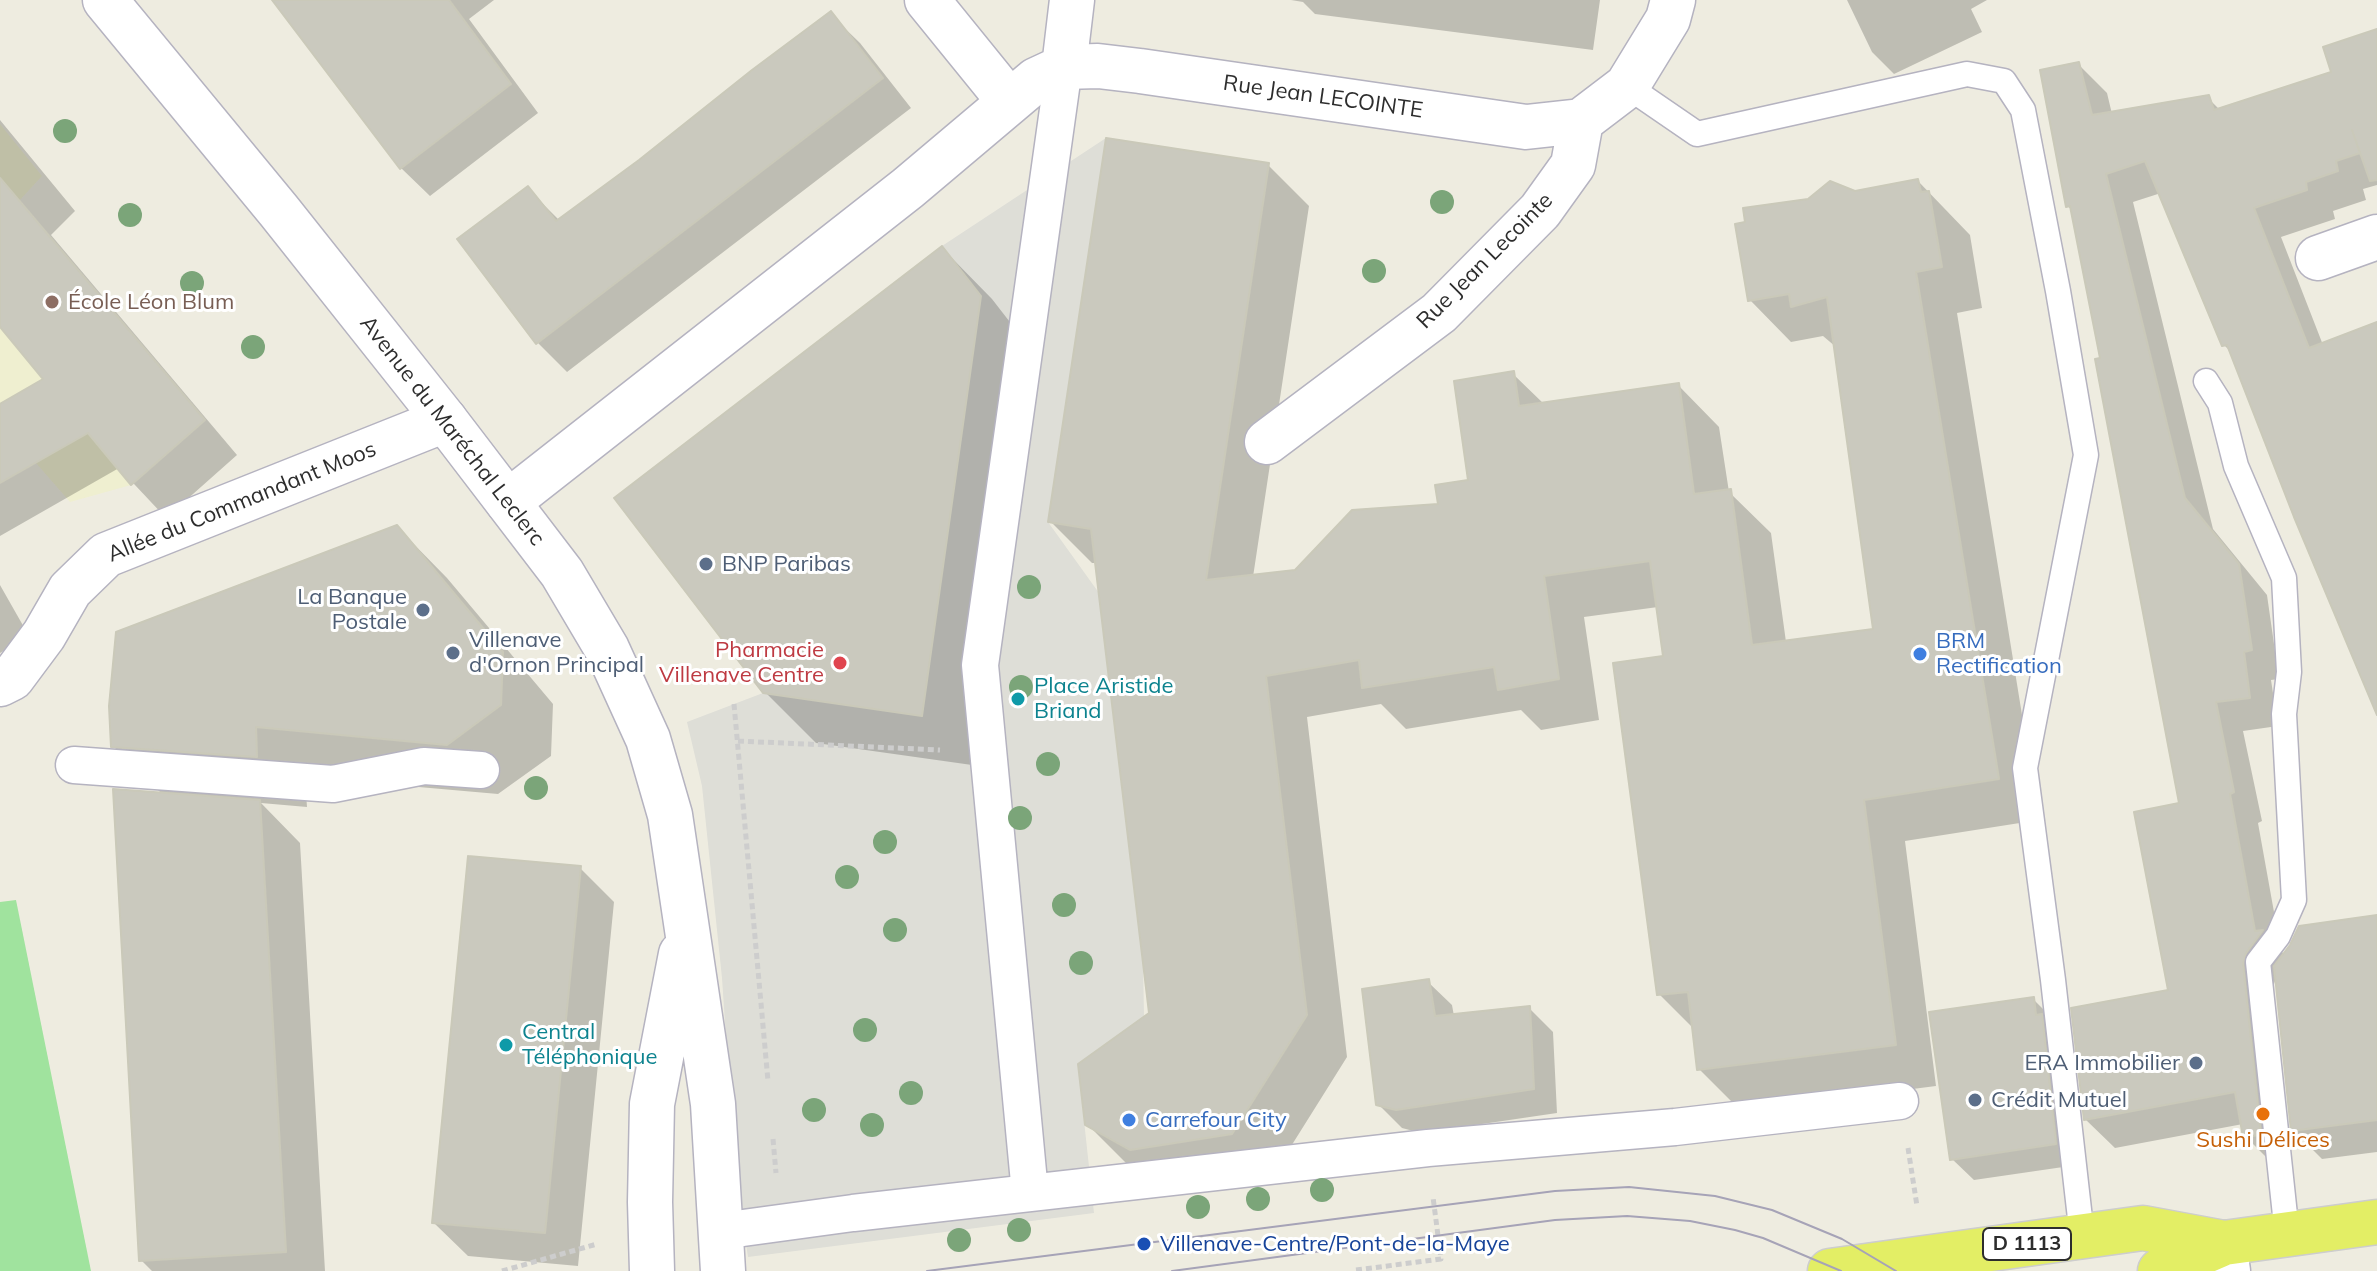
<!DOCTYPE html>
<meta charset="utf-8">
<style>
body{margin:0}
canvas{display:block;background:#eeece0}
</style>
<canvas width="2377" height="1271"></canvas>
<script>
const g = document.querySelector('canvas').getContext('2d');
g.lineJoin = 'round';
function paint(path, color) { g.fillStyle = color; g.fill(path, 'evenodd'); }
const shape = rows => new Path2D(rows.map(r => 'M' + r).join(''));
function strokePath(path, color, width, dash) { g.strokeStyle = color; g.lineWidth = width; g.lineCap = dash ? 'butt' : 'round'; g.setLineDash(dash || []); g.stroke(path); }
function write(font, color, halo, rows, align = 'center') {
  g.font = font + ' Mulish,sans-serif'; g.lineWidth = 6; g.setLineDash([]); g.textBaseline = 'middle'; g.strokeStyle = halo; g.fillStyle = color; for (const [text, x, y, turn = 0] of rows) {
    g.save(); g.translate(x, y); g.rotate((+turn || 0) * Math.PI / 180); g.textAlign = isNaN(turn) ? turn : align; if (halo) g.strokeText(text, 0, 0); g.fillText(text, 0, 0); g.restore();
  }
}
const education = shape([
 [0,124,42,176,19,201,205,420,131,485,70,502,36,463,0,404]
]);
const green = shape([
 [16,900,91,1271,0,1271,0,902]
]);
const plaza = shape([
 [1106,138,1048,522,1099,593,1143,963,1144,1017,1078,1065,1094,1213,748,1257,735,1171,722,978,702,786,687,722,763,693,922,716,981,296,942,246]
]);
const shadow = shape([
 [275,0,494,0,469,19,538,113,430,196,401,168],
 [1291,0,1600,0,1593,50,1315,14,1303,2],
 [1847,0,1987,0,1971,9,1982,32,1894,74,1872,52],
 [830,14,860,43,911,108,567,372,538,343,460,240,528,189,560,221],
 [2377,31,2377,185,2363,189,2366,200,2333,211,2335,219,2281,237,2323,345,2377,324,2377,712,2232,353,2224,345,2161,193,2133,202,2213,529,2267,595,2279,679,2271,680,2278,726,2243,731,2262,821,2258,823,2281,951,2285,955,2377,942,2377,1152,2322,1159,2293,1130,2277,975,2271,993,2274,1165,2245,1136,2243,1124,2115,1148,2086,1120,2170,992,2182,805,2102,360,2073,212,2068,206,2078,64,2107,93,2112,114,2208,98,2220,110,2334,73],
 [0,120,75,211,51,235,237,455,166,518,119,468,0,536,0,406,46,380,0,324],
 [1268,165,1309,206,1253,577,1296,572,1440,506,1470,482,1513,374,1544,404,1678,385,1719,427,1729,492,1771,533,1786,642,1876,631,1836,347,1823,336,1791,342,1750,300,1855,193,1918,181,1970,235,1982,308,1957,313,2039,820,1905,841,1936,1086,1741,1111,1699,1069,1695,1030,1659,994,1665,658,1658,607,1584,617,1599,720,1541,730,1521,710,1406,729,1381,704,1307,717,1347,1057,1273,1175,1129,1166,1087,1124,1151,1014,1097,563,1092,563,1050,521],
 [942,248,992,299,1030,348,972,765,816,743,765,692],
 [397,527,447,578,553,704,551,756,498,794,305,777,307,807,261,803,300,843,325,1271,152,1271,141,1260,162,794,113,746],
 [0,585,29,636,0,653],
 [580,868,614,902,578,1266,468,1256,434,1223],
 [1428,982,1452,1005,1454,1016,1529,1008,1553,1032,1557,1113,1421,1133,1402,1128,1378,1104],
 [2033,999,2055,1021,2077,1165,1974,1180,1952,1159]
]);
const building = shape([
 [272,0,449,0,511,84,400,169,272,0],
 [831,11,883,78,536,344,457,239,528,186,556,221,639,160,752,70,831,11],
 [2377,29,2377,180,2370,181,2352,130,2360,153,2336,161,2338,171,2306,182,2307,190,2254,208,2309,348,2377,322,2377,715,2294,517,2227,345,2222,346,2145,161,2106,174,2185,498,2239,564,2252,650,2244,652,2250,698,2216,702,2234,792,2230,794,2255,931,2263,930,2246,953,2243,964,2261,1135,2243,1137,2235,1092,2084,1120,2071,1008,2168,990,2134,812,2179,803,2095,359,2100,358,2070,206,2066,207,2040,70,2079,62,2092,115,2209,95,2214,110,2331,72,2323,47,2377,29],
 [1106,138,1269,163,1206,580,1295,570,1352,510,1438,504,1435,485,1468,480,1454,381,1514,371,1519,406,1679,383,1694,494,1731,489,1752,645,1873,629,1827,297,1791,307,1789,294,1748,301,1735,224,1745,222,1743,208,1808,199,1830,181,1855,191,1918,179,1921,192,1929,191,1942,267,1916,272,1999,779,1864,800,1896,1045,1697,1070,1688,992,1657,995,1613,663,1663,656,1650,561,1544,576,1559,679,1498,690,1494,667,1362,688,1359,660,1266,676,1307,1015,1232,1134,1130,1150,1085,1125,1078,1064,1149,1013,1091,529,1048,522,1106,138],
 [0,178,205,420,131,485,88,433,0,483,0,404,43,379,0,327,0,178],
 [942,246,981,296,922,716,763,693,614,498,942,246],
 [397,525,503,652,501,705,447,745,256,727,257,757,111,747,109,706,116,632,397,525],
 [113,789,260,800,286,1252,139,1261,113,789],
 [468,856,581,866,545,1233,432,1223,468,856],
 [2377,915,2377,1120,2291,1131,2274,966,2290,945,2299,926,2377,915],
 [1429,979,1435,1016,1530,1006,1534,1089,1396,1110,1376,1105,1362,989,1429,979],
 [2034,997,2036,1015,2042,1014,2056,1144,1950,1160,1929,1012,2034,997]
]);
const path = shape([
 [734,704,768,1081],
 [738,741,940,750],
 [773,1139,776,1173],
 [1908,1148,1917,1206],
 [1356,1270,1441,1259,1433,1197],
 [502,1271,597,1244]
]);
const service = shape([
 [1627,86,1697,134,1967,74,2004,81,2023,110,2058,291,2086,455,2025,768,2053,980,2082,1236],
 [2206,381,2220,403,2236,466,2284,578,2289,672,2284,714,2294,900,2278,936,2258,962,2287,1234]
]);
const pedestrian = shape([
 [74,765,333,784,424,766,481,770],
 [1030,1193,980,665,1064,67],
 [743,1228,853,1213,1428,1148,1675,1127,1900,1101]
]);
const minor = shape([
 [927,0,1009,101],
 [1064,67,1072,0],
 [2318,258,2377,237],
 [1267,442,1439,313,1540,211,1573,165,1581,121,1627,86,1668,19,1673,0],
 [508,502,908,188,1036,80,1064,67,1098,66,1140,71,1526,127,1581,121],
 [0,684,12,678,44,635,70,590,106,555,445,420],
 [2224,1243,2228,1271]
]);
const tertiary = shape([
 [105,0,279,211,445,420,562,573,607,649,648,739,670,815,713,1104,723,1271],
 [652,1271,650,1202,652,1104,681,954]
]);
const primary = shape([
 [1830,1271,2143,1228,2224,1243],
 [2160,1271,2224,1243,2377,1222]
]);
const tram = shape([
 [927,1271,1555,1191,1629,1187,1715,1196,1772,1210,1842,1239,1896,1271],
 [1172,1271,1555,1220,1627,1216,1690,1221,1735,1230,1763,1238,1841,1271]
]);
const trees = [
 [65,131],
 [1442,202],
 [130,215],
 [1374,271],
 [192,283],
 [253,347],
 [1029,587],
 [1021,687],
 [1048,764],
 [536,788],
 [1020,818],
 [885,842],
 [847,877],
 [1064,905],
 [895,930],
 [1081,963],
 [865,1030],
 [911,1093],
 [814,1110],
 [872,1125],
 [1322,1190],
 [1258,1199],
 [1198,1207],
 [1019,1230],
 [959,1240]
];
const markers = [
 [52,302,8,"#8d6e63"],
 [706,564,8,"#5c6f8a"],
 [423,610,8,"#5c6f8a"],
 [453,653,8,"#5c6f8a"],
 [1920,654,8,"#3f7fe0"],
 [840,663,8,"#e0444e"],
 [1018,699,8,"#0f9aa8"],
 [506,1045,8,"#0f9aa8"],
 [2196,1063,8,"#5c6f8a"],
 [1975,1100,8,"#5c6f8a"],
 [2263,1114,8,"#e8710a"],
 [1129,1120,8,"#3f7fe0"],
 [1144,1244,8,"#1a4fb4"]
];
const shields = [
 [2027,1244,88]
];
const shieldNames = [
 ["D 1113",2027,1244]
];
const streetNames = [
 ["Rue Jean LECOINTE",1323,97,8],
 ["Rue Jean Lecointe",1485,261,-45],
 ["Avenue du Maréchal Leclerc",452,431,52],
 ["Allée du Commandant Moos",242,502,-22]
];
const educationNames = [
 ["École Léon Blum",68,302]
];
const serviceNames = [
 ["BNP Paribas",722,564],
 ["La Banque",407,597,"right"],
 ["Postale",407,622,"right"],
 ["Villenave",469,640],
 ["d'Ornon Principal",469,665],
 ["ERA Immobilier",2180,1063,"right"],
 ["Crédit Mutuel",1991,1100]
];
const shopNames = [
 ["BRM",1936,641],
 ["Rectification",1936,666],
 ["Carrefour City",1145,1120]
];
const healthNames = [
 ["Pharmacie",824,650],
 ["Villenave Centre",824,675]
];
const cultureNames = [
 ["Place Aristide",1034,686],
 ["Briand",1034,711],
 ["Central",522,1032],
 ["Téléphonique",522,1057]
];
const foodNames = [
 ["Sushi Délices",2263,1140]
];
const transitNames = [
 ["Villenave-Centre/Pont-de-la-Maye",1160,1244]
];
paint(education, '#efefd0');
paint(green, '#a0e39e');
paint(plaza, '#deded7');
paint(shadow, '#0003');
paint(building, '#cac9be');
strokePath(building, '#cac9b9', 2);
strokePath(service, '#b5b3c0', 27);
strokePath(pedestrian, '#b5b3c0', 39);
strokePath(minor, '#b5b3c0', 47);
strokePath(tertiary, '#b5b3c0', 47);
strokePath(primary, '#cdcdcd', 47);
strokePath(path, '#cdcdcd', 5, [6, 4]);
strokePath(service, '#fff', 24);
strokePath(pedestrian, '#fff', 36);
strokePath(minor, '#fff', 44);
strokePath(tertiary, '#fff', 44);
strokePath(primary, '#e3ee65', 44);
strokePath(tram, '#a6a3b7', 2);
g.fillStyle = '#7ba579';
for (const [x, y] of trees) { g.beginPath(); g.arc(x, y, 12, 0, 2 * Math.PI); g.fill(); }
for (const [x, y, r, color] of markers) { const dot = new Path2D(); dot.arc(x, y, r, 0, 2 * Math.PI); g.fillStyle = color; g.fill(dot); strokePath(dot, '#fff', 3); }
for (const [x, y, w] of shields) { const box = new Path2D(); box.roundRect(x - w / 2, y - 16, w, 32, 6); g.fillStyle = '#fff'; g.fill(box); strokePath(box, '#2d2d2d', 2); }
write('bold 20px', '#2d2d2d', null, shieldNames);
write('22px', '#2d2d2d', '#fff', streetNames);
write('22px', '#785e54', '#fff', educationNames, 'left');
write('22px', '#4e5e75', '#fff', serviceNames, 'left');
write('22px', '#366cbe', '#fff', shopNames, 'left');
write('22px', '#be3a42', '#fff', healthNames, 'right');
write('22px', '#0d838f', '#fff', cultureNames, 'left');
write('22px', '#c56008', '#fff', foodNames);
write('22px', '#164399', '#fff', transitNames, 'left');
</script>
